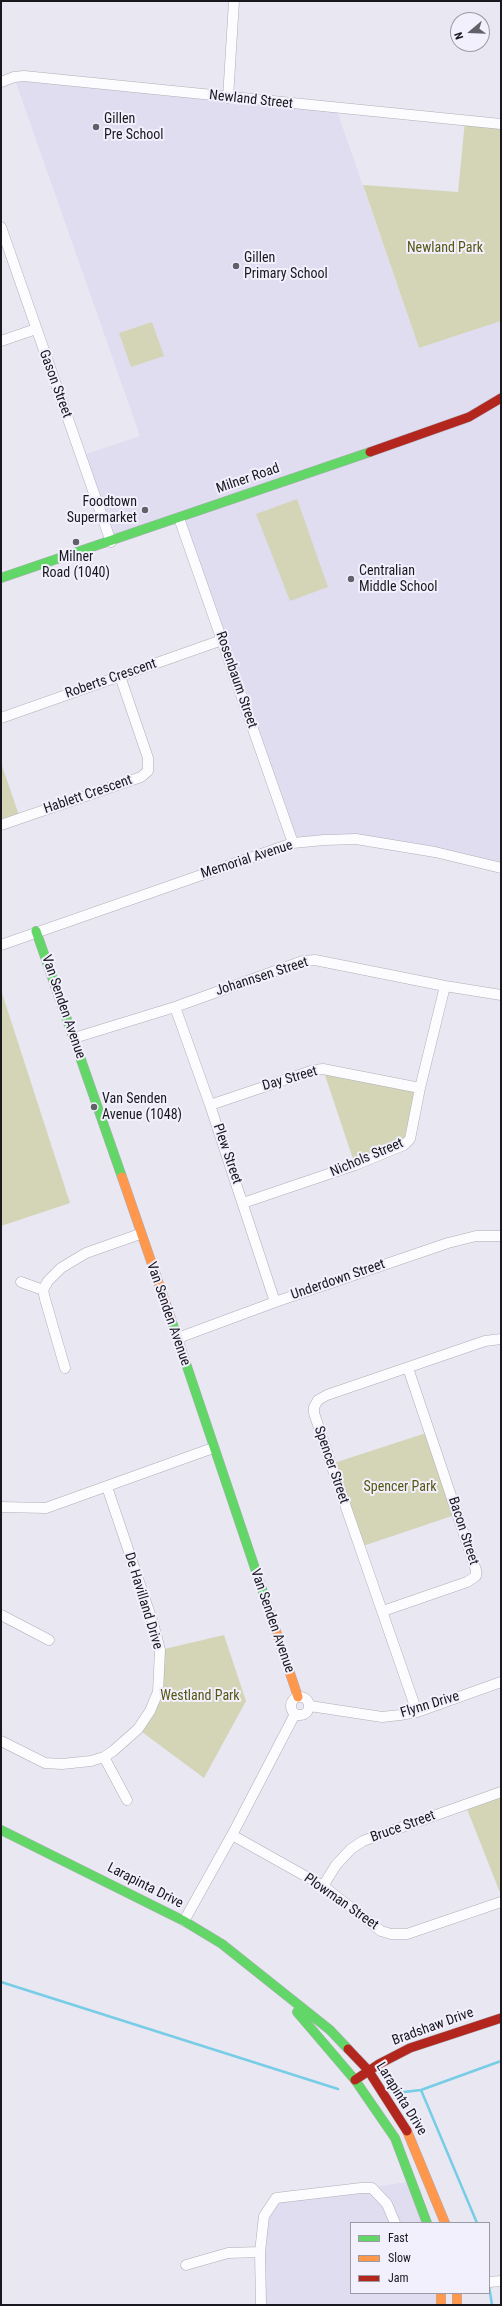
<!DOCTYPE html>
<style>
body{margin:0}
#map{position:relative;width:502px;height:2306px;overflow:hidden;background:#e8e7f2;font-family:"Roboto Condensed",sans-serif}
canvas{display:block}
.frame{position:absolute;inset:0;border:2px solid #1a181f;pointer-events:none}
.legend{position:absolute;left:350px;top:2222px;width:140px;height:72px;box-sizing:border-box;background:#f2f0fd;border:1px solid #9c9aa4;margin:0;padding:5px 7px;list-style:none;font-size:12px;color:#1a181f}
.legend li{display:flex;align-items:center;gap:8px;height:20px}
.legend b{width:20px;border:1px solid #9c9aa4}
.north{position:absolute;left:450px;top:12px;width:40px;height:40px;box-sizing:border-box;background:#f2f0fd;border:1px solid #9c9aa4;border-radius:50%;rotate:251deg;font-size:11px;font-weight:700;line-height:16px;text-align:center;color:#1a181f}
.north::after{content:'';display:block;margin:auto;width:14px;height:18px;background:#626069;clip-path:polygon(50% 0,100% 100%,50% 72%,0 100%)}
</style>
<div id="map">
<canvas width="502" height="2306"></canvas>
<div class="frame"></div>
<ul class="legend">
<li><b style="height:5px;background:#63d668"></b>Fast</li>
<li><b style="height:5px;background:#ff974d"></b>Slow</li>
<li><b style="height:5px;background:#b3261e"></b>Jam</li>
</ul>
<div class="north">N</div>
</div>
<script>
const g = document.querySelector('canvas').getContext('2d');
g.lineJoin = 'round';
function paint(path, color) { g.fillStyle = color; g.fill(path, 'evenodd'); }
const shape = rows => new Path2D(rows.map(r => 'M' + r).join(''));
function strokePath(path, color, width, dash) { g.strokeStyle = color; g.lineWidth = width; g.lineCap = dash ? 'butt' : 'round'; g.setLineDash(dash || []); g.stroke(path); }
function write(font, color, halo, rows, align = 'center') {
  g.font = font + ' "Roboto Condensed",sans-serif'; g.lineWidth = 4; g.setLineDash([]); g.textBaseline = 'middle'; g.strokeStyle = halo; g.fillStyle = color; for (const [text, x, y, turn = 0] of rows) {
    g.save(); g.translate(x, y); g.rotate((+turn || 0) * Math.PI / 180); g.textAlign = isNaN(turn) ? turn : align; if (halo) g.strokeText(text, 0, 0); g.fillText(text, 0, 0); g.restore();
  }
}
const built = shape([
 [14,77,336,108,419,348,501,321,501,868,356,839,293,843,179,518,111,542,81,456,140,436],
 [413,2181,427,2223,351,2223,351,2293,441,2293,441,2305,261,2305,260,2252,271,2203]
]);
const green = shape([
 [465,121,501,124,501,321,419,348,363,185,458,192],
 [152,322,164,356,131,367,119,333],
 [297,499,328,587,290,601,256,514],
 [1,763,20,818,1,825],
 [1,990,70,1203,1,1226],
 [323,1069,420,1088,410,1139,355,1165],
 [429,1432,458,1514,360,1547,331,1464],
 [224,1635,246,1701,204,1778,138,1729,150,1711,160,1650],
 [501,1792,501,1895,465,1804]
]);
const stream = shape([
 [1,1982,338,2089],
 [421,2090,477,2223],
 [404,2092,421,2090,501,2061],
 [489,2286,492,2305]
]);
const street = shape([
 [1,82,14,77,24,76,501,124],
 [228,98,234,1],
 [1,227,111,542],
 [1,341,36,329],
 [179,518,293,843],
 [1,718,222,640],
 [1,825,141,777,148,771,148,758,120,676],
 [1,945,293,843,324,840,356,839,435,852,501,868],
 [175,1007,210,1105,275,1302],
 [74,1038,175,1007,303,961,315,960,445,986,501,995],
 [210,1105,314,1070,323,1069,420,1088],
 [243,1203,355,1165,404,1145,410,1139,420,1088,445,986],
 [21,1282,43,1290],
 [178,1338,275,1302,448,1243,476,1236,501,1236],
 [65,1368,45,1299,43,1290,48,1281,61,1268,86,1253,140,1234],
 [1,1507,46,1508,213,1448],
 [383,1611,467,1582,476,1576,476,1570,408,1368],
 [1,1615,49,1640],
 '291 1706a9 9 0 1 1 18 0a9 9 0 1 1-18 0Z',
 [310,1706,382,1717,400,1715,417,1712,501,1682],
 [417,1712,331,1464,314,1413,314,1407,318,1400,327,1395,485,1341,501,1339],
 [1,1741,45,1763,62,1764,91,1761,104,1757,113,1751,138,1729,150,1711,158,1692,160,1650,153,1623,107,1487],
 [104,1757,127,1800],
 [232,1835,323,1886,381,1931,391,1934,407,1934,501,1902],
 [323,1886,336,1865,351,1849,363,1841,501,1792],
 [184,1921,232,1835,295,1714],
 [186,2265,228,2253,260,2252],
 [489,2282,501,2281],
 [261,2305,260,2252,264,2216,276,2198,361,2188,372,2188,387,2204,395,2223]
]);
const fast = shape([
 [1,578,370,452],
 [36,931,122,1177],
 [171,1319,265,1598],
 [1,1830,184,1921,222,1944,330,2030,348,2049],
 [297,2012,355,2080,395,2138,427,2223]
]);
const slow = shape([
 [122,1177,171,1319],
 [265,1598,298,1697],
 [407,2131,445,2223],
 [441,2293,441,2305],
 [457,2293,457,2305]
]);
const jam = shape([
 [370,452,469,417,501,398],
 [348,2049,368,2070,407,2131],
 [355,2080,379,2064,410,2048,501,2018]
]);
const markers = [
 [96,127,4,"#626069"],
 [236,266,4,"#626069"],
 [145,510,4,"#626069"],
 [76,542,4,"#626069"],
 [351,579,4,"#626069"],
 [94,1107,4,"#626069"]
];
const streetNames = [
 ["Newland Street",251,100,6],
 ["Gason Street",55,384,70],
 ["Milner Road",248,479,-19],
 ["Roberts Crescent",111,679,-19],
 ["Rosenbaum Street",236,680,71],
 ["Hablett Crescent",88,795,-19],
 ["Memorial Avenue",247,860,-18],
 ["Johannsen Street",262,977,-18],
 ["Van Senden Avenue",63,1007,71],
 ["Day Street",290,1079,-16],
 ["Plew Street",227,1154,71],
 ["Nichols Street",367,1158,-23],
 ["Underdown Street",338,1280,-19],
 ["Van Senden Avenue",168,1314,71],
 ["Spencer Street",331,1465,71],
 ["Bacon Street",463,1531,72],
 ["De Havilland Drive",143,1601,73],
 ["Van Senden Avenue",272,1621,71],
 ["Flynn Drive",430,1705,-17],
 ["Bruce Street",403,1827,-20],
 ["Larapinta Drive",145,1886,27],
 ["Plowman Street",341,1902,35],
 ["Bradshaw Drive",433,2027,-20],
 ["Larapinta Drive",401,2099,58]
];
const poiNames = [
 ["Gillen",104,119],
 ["Pre School",104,135],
 ["Gillen",244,258],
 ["Primary School",244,274],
 ["Foodtown",137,502,"right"],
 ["Supermarket",137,518,"right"],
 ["Milner",76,557,"center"],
 ["Road (1040)",76,573,"center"],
 ["Centralian",359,571],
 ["Middle School",359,587],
 ["Van Senden",102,1099],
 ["Avenue (1048)",102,1115]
];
const parkNames = [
 ["Newland Park",445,248],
 ["Spencer Park",400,1487],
 ["Westland Park",200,1696]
];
paint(built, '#e0ddf1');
paint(green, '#d4d5b7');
strokePath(stream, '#77cce6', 2.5);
strokePath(street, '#afaeb7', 11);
strokePath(fast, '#afaeb7', 10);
strokePath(slow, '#afaeb7', 10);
strokePath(jam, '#afaeb7', 10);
strokePath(street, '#fcfbfd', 10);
strokePath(fast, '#63d668', 9);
strokePath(slow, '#ff974d', 9);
strokePath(jam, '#b3261e', 9);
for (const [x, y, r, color] of markers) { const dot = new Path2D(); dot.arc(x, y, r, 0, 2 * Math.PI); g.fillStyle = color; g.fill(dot); strokePath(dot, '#f2f0fd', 1.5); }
write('14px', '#1a181f', '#f2f0fd', streetNames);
write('14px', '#1a181f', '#f2f0fd', poiNames, 'left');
write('14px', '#555714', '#f2f0fd', parkNames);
</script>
